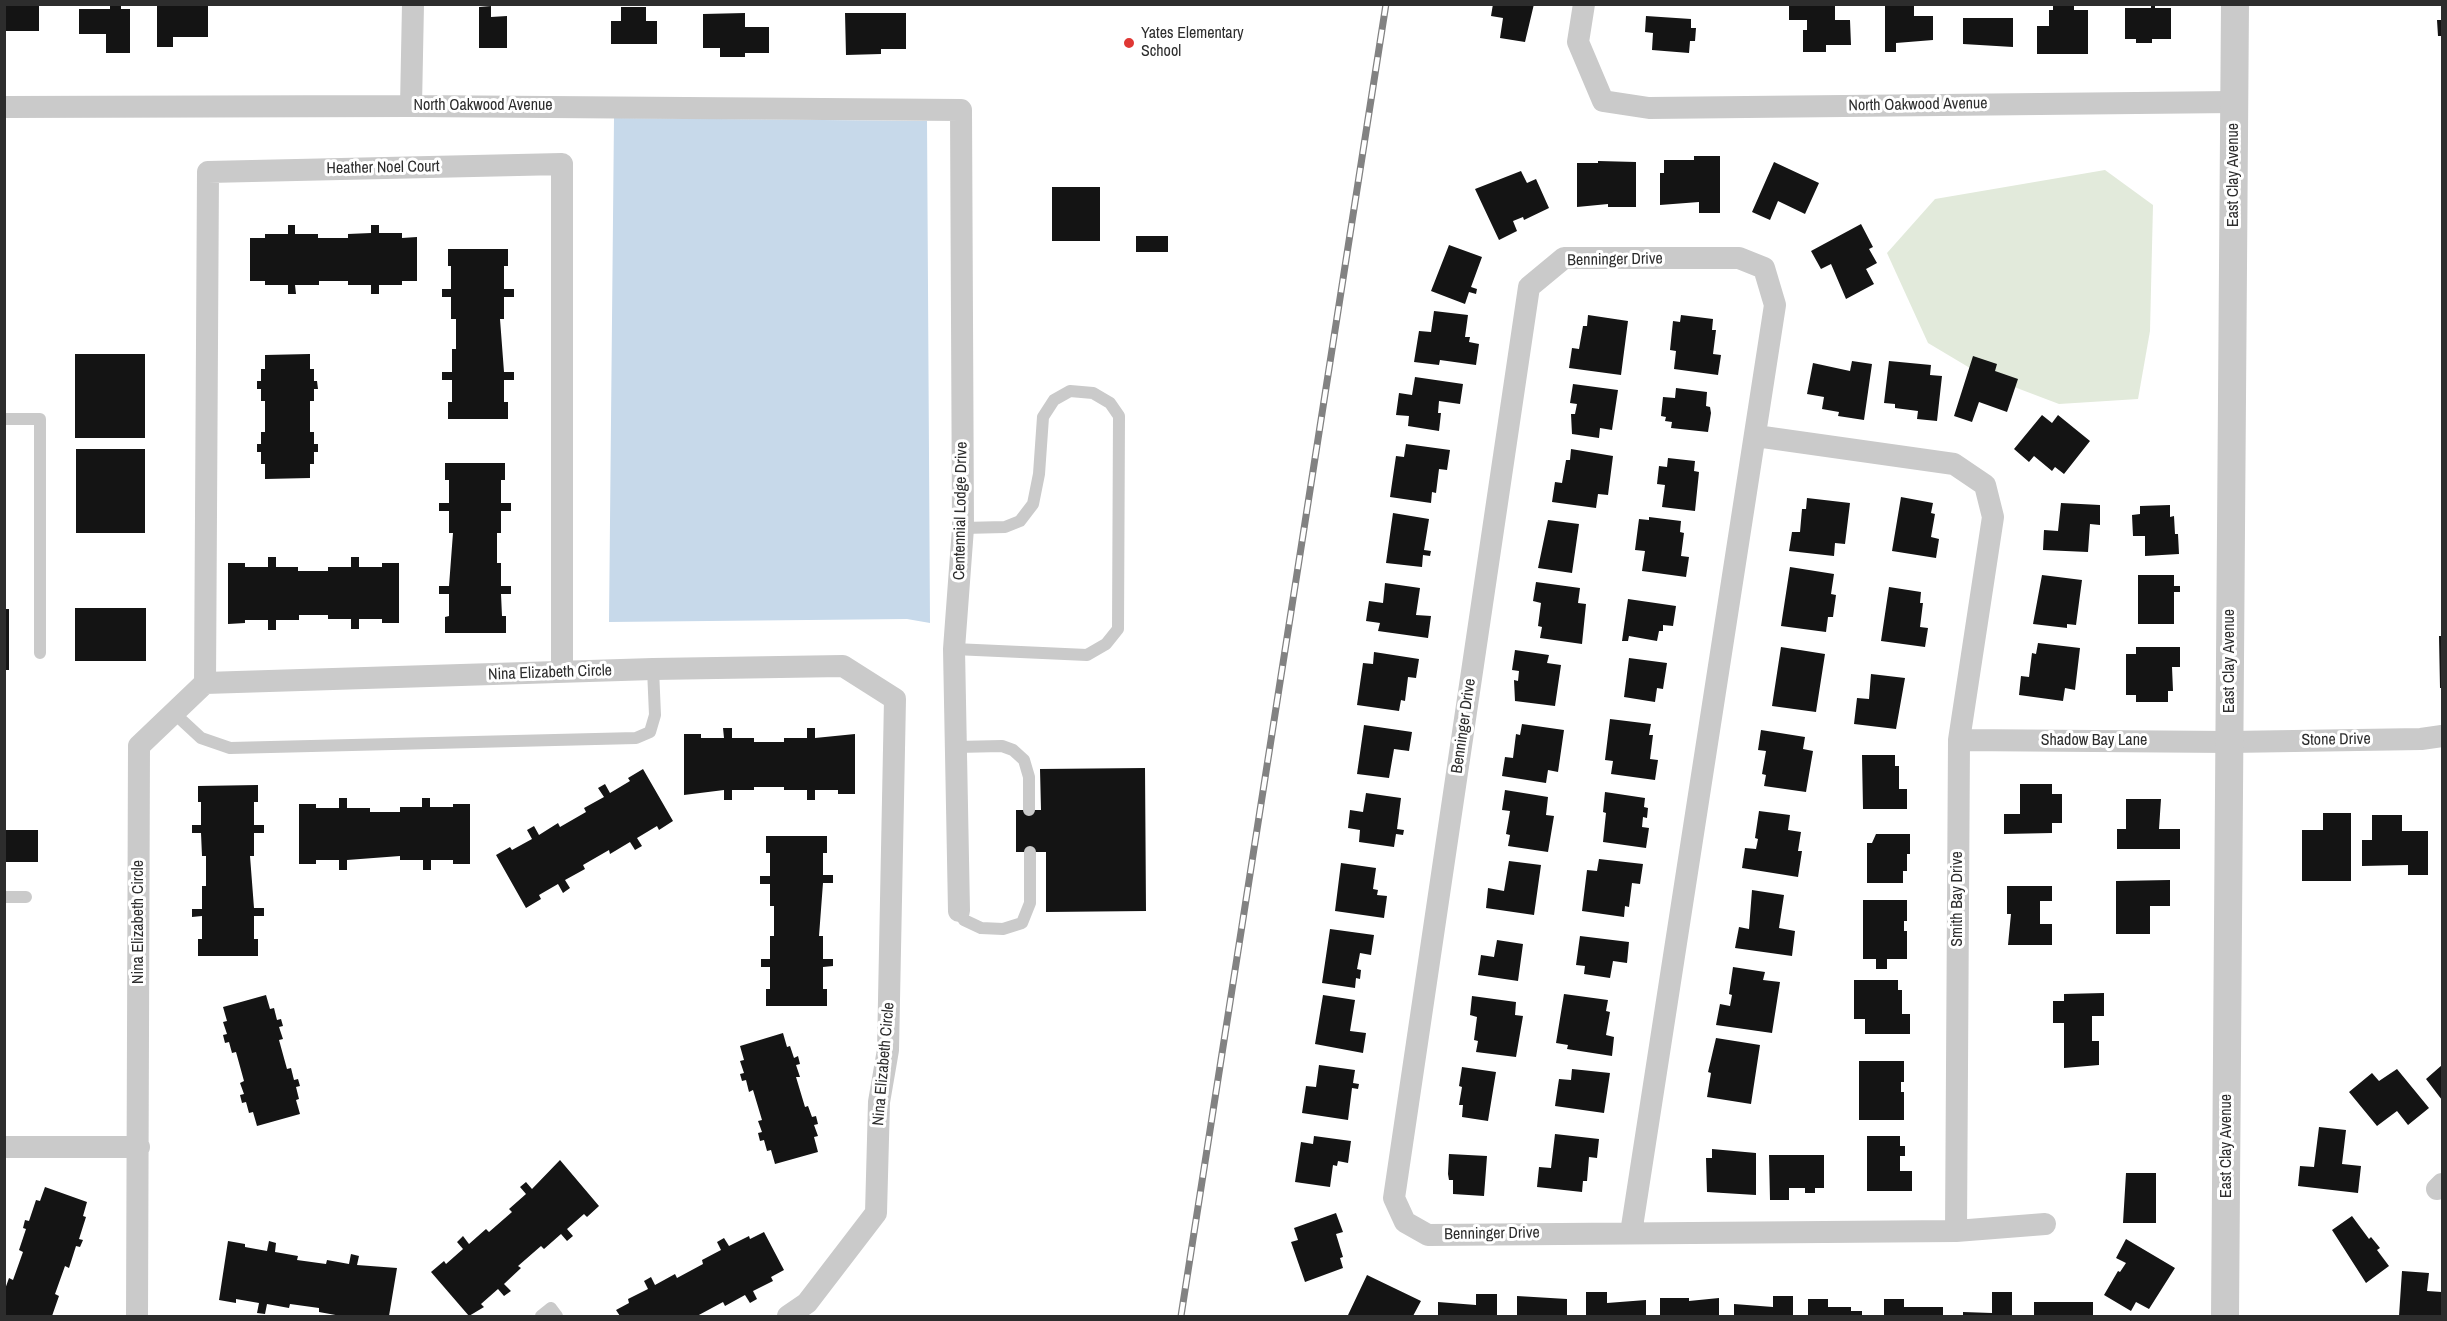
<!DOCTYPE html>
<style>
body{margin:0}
#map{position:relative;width:2447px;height:1321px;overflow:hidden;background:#fff;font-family:"Archivo Narrow",sans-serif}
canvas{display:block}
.frame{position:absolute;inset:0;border:6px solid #2d2d2d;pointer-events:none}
</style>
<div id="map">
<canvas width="2447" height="1321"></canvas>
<div class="frame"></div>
</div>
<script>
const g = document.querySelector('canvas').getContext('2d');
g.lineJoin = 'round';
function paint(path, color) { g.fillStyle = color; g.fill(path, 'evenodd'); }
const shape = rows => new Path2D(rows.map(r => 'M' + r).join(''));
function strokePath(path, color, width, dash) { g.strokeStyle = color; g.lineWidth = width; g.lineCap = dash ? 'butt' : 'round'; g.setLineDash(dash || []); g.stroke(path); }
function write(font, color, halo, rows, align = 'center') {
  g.font = font + ' "Archivo Narrow",sans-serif'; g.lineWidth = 6; g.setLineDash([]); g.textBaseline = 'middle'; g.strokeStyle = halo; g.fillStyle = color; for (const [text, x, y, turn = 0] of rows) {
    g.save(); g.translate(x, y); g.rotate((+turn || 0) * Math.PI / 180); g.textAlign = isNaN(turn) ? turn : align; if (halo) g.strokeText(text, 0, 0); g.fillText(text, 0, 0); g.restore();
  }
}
const green = shape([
 [2105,170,2153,205,2150,331,2138,399,2059,404,1980,374,1928,343,1887,253,1935,199]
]);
const water = shape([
 [614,118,927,121,930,623,907,619,609,622]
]);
const building = shape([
 [4,4,39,4,39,31,4,31],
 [110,4,121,4,121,9,130,9,130,53,106,53,106,34,79,34,79,9,110,9],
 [191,4,208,4,208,37,173,37,173,47,157,47,157,5],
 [1493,4,1534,4,1525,42,1500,38,1503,18,1491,16],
 [1789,4,1835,4,1835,20,1850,20,1851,45,1826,45,1826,52,1803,52,1803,30,1807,30,1807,20,1789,20],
 [1885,4,1914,4,1914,16,1933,16,1933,40,1896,43,1896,52,1885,52],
 [2053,4,2074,4,2074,10,2088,10,2088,54,2037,54,2037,26,2049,26,2049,10,2053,10],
 [2151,4,2155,4,2155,8,2171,8,2171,39,2152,39,2152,43,2136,43,2136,39,2125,39,2125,8,2151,8],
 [491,6,491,17,507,16,507,48,479,48,479,7],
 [621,7,646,7,646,21,657,21,657,44,611,44,611,21,621,21],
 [745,13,745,27,769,27,769,53,745,53,745,57,720,57,720,48,703,48,703,14],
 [845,13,906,13,906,49,881,49,881,54,846,55],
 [1646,16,1691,19,1691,28,1696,28,1695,41,1690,41,1689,53,1652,50,1653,33,1645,32],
 [1963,18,2013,18,2013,47,1963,44],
 [2437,20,2442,20,2442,36,2438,36],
 [1694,156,1720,156,1720,213,1699,213,1699,202,1660,205,1660,173,1664,173,1664,160,1694,160],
 [1598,161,1636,162,1636,207,1608,207,1608,204,1577,207,1577,163,1598,163],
 [1774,162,1819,183,1805,214,1778,201,1770,220,1752,212],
 [1521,171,1527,183,1536,179,1549,208,1524,220,1523,217,1513,221,1517,231,1499,240,1475,189],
 [1052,187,1100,187,1100,241,1052,241],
 [1861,224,1873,247,1869,249,1877,263,1866,269,1874,284,1846,299,1831,264,1821,269,1811,251],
 [288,225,295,225,295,234,318,234,318,238,348,238,348,234,371,233,371,225,379,225,379,233,402,233,402,238,417,237,417,281,402,281,402,285,379,285,379,294,371,294,371,285,348,285,348,281,319,281,319,285,295,285,296,294,288,294,288,285,265,285,265,281,250,281,250,238,265,238,265,234,288,234],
 [1136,236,1168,236,1168,252,1136,252],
 [1449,245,1482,257,1471,287,1477,289,1476,294,1469,292,1465,304,1431,291],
 [448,249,508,249,508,266,504,266,504,289,514,289,514,297,504,297,504,319,500,319,504,372,514,372,514,380,504,380,504,402,508,402,508,419,448,419,448,402,452,402,452,380,442,380,442,372,452,372,452,349,456,349,456,319,451,319,451,297,442,297,442,289,451,289,451,266,448,266],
 [1434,311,1468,315,1465,337,1470,337,1469,342,1479,344,1476,365,1440,360,1439,365,1414,362,1419,331,1431,332],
 [1588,315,1628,321,1621,375,1569,368,1572,348,1579,349,1583,326,1587,326],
 [1681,315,1713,319,1712,330,1716,330,1713,354,1721,355,1718,375,1674,369,1676,351,1670,350,1673,321,1680,322],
 [75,354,145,354,145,438,75,438],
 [310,354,310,369,314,369,314,381,317,381,318,389,314,389,314,401,310,401,310,432,314,432,314,444,318,444,318,452,314,452,314,464,310,464,310,478,265,479,265,464,261,464,261,452,257,452,257,444,261,444,261,432,265,432,265,401,261,401,261,389,257,389,257,381,261,381,261,369,265,369,265,355],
 [1973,356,1997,364,1995,371,2018,379,2007,412,1979,402,1972,422,1954,416],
 [1852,361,1872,364,1864,420,1838,416,1839,412,1822,409,1824,397,1807,394,1813,363,1850,371],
 [1889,361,1931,365,1930,375,1942,376,1937,421,1917,419,1918,411,1895,408,1895,404,1884,403],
 [1415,377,1463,384,1460,404,1439,401,1438,413,1441,413,1439,431,1408,426,1409,416,1396,415,1399,393,1412,395],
 [1573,384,1618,390,1612,430,1600,428,1599,438,1572,434,1571,414,1575,414,1577,404,1570,403],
 [1676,388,1707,392,1706,406,1710,407,1711,413,1708,432,1671,428,1672,422,1665,421,1666,417,1661,416,1663,397,1675,398],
 [2042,415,2052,423,2058,415,2090,441,2064,474,2055,467,2052,471,2034,456,2029,462,2014,449],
 [1406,444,1450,450,1447,470,1439,469,1436,493,1432,492,1431,503,1390,497,1396,456,1404,457],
 [76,449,145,449,145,533,76,533],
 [1571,449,1613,456,1608,495,1598,494,1596,508,1552,502,1555,482,1562,483,1566,460,1570,460],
 [1668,458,1695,461,1694,471,1699,472,1695,511,1662,507,1665,485,1657,484,1659,466,1667,467],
 [445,463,505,463,505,480,501,480,501,503,511,503,511,511,501,511,501,533,497,533,497,563,501,563,501,586,511,586,511,594,501,594,502,616,506,616,506,633,445,633,445,617,449,616,449,594,439,594,439,586,449,586,453,533,449,533,449,511,439,511,439,503,449,503,449,480,445,480],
 [1901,497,1933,503,1931,513,1935,514,1931,537,1939,539,1936,558,1892,551],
 [1807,498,1850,503,1845,544,1835,543,1834,556,1789,551,1792,532,1800,532,1802,509,1806,509],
 [2061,503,2100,505,2100,525,2090,524,2088,552,2043,550,2044,530,2058,531],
 [2170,505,2170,517,2174,516,2175,534,2178,534,2179,554,2145,556,2145,536,2133,536,2132,515,2140,514,2140,506],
 [1393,513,1429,519,1424,550,1431,551,1430,556,1423,555,1422,567,1386,563],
 [1649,517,1681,521,1680,532,1684,533,1681,556,1689,557,1686,577,1642,571,1645,551,1635,550,1639,519,1649,520],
 [1548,520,1579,524,1572,573,1538,568],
 [268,557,276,557,276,567,298,567,298,571,328,571,328,567,351,567,351,557,359,557,359,567,382,567,382,563,399,563,399,623,382,623,382,619,359,619,359,629,351,629,351,619,328,619,328,615,299,615,299,620,276,620,276,630,268,630,268,620,245,620,245,623,228,624,228,563,245,563,245,567,268,567],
 [1790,567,1834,574,1831,594,1836,595,1833,617,1828,617,1826,632,1781,626],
 [2042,575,2082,580,2076,625,2067,624,2067,628,2033,624],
 [2138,575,2174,575,2174,586,2180,586,2180,592,2174,592,2174,624,2138,624],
 [1536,582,1580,588,1578,603,1586,604,1582,644,1540,638,1542,627,1538,626,1541,603,1533,601],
 [1385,583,1420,588,1416,615,1431,616,1428,638,1378,631,1380,623,1366,621,1369,601,1383,603],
 [1889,587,1921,592,1920,603,1923,603,1920,627,1928,628,1925,647,1881,641],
 [1628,599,1676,606,1673,626,1663,625,1663,631,1659,631,1657,641,1629,636,1628,641,1622,641],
 [75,608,146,608,146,661,75,661],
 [4,609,9,609,9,670,4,670],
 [2439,636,2442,636,2442,688,2440,688],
 [2038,643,2080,648,2075,690,2065,688,2063,701,2019,695,2021,676,2029,677,2032,653,2036,654],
 [1781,647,1825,654,1816,712,1772,706],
 [2136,647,2180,647,2180,667,2172,667,2173,691,2168,691,2168,702,2136,702,2136,695,2126,695,2126,654,2136,654],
 [1515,650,1549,655,1547,663,1561,665,1555,706,1515,701,1514,680,1518,681,1519,671,1512,670],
 [1374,652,1419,659,1416,678,1408,677,1405,701,1401,700,1399,711,1357,705,1363,663,1373,664],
 [1629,658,1667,663,1663,689,1657,688,1655,702,1624,697],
 [1871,674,1905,678,1896,729,1854,724,1857,698,1869,699],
 [1610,719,1651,724,1649,735,1653,735,1650,759,1658,760,1655,780,1611,774,1613,761,1605,760],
 [1522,724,1564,730,1558,772,1548,770,1546,783,1502,776,1505,757,1513,758,1516,734,1520,735],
 [1364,725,1412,732,1409,751,1394,749,1389,778,1357,774],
 [723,728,732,728,732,738,754,738,754,742,784,742,784,738,807,738,807,728,815,728,815,738,855,734,855,794,838,794,838,790,815,790,815,800,807,800,807,790,784,790,784,787,754,787,754,790,732,790,732,800,724,800,724,790,684,795,684,734,701,734,701,738,724,738],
 [1761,730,1805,737,1803,749,1813,751,1806,792,1764,786,1766,775,1762,774,1766,751,1758,750],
 [1862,755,1895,755,1895,766,1899,766,1899,789,1907,789,1907,809,1863,809],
 [1145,768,1146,911,1046,912,1046,852,1016,852,1016,810,1041,810,1040,769],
 [643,769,673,821,659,830,657,826,637,838,642,846,635,850,630,842,610,854,609,850,583,865,585,869,565,880,570,888,563,893,558,884,539,895,541,899,526,908,496,855,510,847,512,850,532,839,527,830,534,826,539,835,558,823,560,827,586,812,584,808,604,797,598,788,605,784,610,793,630,781,628,778],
 [2020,784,2052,784,2052,794,2062,794,2062,823,2052,823,2052,833,2004,834,2004,814,2020,814],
 [258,785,258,802,254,802,254,825,264,825,264,833,254,833,254,856,250,856,254,908,264,908,264,916,254,916,254,939,258,939,258,956,198,956,198,939,202,939,202,916,192,917,192,909,202,909,202,886,206,886,206,856,202,856,201,833,192,833,192,825,201,825,201,802,198,802,198,786],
 [1505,790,1548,797,1546,815,1554,816,1548,852,1508,846,1510,835,1506,834,1510,811,1502,810],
 [1605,792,1645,798,1644,807,1648,808,1647,818,1643,817,1642,827,1649,828,1646,848,1603,842,1606,813,1603,812],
 [1366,793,1401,798,1397,829,1404,830,1403,835,1396,834,1394,847,1359,842,1360,830,1348,828,1350,810,1363,812],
 [339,798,347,798,347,808,370,808,370,812,400,812,400,807,422,807,422,798,430,798,430,807,453,807,453,804,470,804,470,864,453,864,453,860,431,860,431,870,423,870,423,860,400,860,400,856,347,860,347,870,339,870,339,860,316,860,316,864,299,864,299,804,316,804,316,808,339,808],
 [2126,799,2161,799,2159,829,2180,829,2180,849,2117,849,2117,829,2126,829],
 [1759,811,1790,815,1788,830,1801,832,1798,851,1802,851,1798,877,1742,868,1745,848,1756,849,1758,839,1755,838],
 [2323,813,2351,813,2351,881,2302,881,2302,830,2323,830],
 [2372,815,2402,815,2402,831,2428,831,2428,875,2408,875,2408,865,2362,866,2362,840,2372,840],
 [4,830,38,830,38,862,4,862],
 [1876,834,1910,834,1910,854,1907,854,1907,871,1903,871,1903,883,1867,883,1867,843,1872,843],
 [766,836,827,836,827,853,823,853,823,875,833,875,833,883,823,883,819,936,823,936,823,959,833,959,833,966,823,967,823,989,827,989,827,1006,766,1006,766,989,770,989,770,967,761,967,761,959,770,959,770,936,774,936,774,906,770,906,770,884,760,884,760,876,770,876,770,853,766,853],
 [1599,859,1643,864,1640,884,1632,883,1629,907,1625,906,1624,917,1582,911,1587,870,1597,871],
 [1509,861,1541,865,1534,915,1486,908,1488,888,1504,891],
 [1341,863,1376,868,1373,889,1378,890,1377,895,1387,896,1384,918,1335,911],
 [2170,880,2170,906,2150,906,2150,934,2116,934,2116,881],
 [2007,886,2052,886,2052,901,2040,901,2040,924,2052,924,2052,945,2008,945,2011,914,2007,914],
 [1752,890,1784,895,1779,928,1795,931,1792,956,1735,948,1739,927,1749,929],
 [1863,900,1907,900,1907,921,1904,921,1904,931,1907,931,1907,959,1887,959,1887,969,1876,969,1876,959,1863,959],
 [1330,929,1374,935,1371,955,1360,953,1357,969,1361,970,1360,979,1356,978,1355,988,1322,983],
 [1580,936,1629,942,1627,963,1613,961,1610,978,1584,974,1585,966,1576,965],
 [1497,940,1523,944,1518,981,1478,975,1481,955,1494,957],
 [1733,967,1765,972,1763,980,1780,982,1772,1033,1716,1025,1720,1004,1730,1006,1732,995,1729,994],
 [1854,980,1898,980,1898,990,1902,990,1902,1014,1910,1014,1910,1034,1865,1034,1865,1019,1854,1019],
 [2104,993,2104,1016,2092,1016,2092,1041,2099,1041,2099,1065,2064,1068,2064,1023,2053,1023,2053,1001,2064,1001,2064,994],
 [1564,994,1608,1000,1606,1011,1610,1012,1606,1035,1614,1037,1612,1056,1567,1049,1568,1045,1556,1043],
 [266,995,270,1009,274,1008,277,1020,281,1019,283,1026,279,1027,283,1039,279,1040,287,1069,291,1068,294,1080,298,1079,300,1086,296,1087,299,1099,296,1100,300,1114,257,1126,253,1112,249,1113,246,1102,242,1103,240,1095,244,1094,240,1083,244,1081,236,1052,232,1053,229,1042,225,1043,223,1035,227,1034,223,1022,227,1021,223,1007],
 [1323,995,1355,1000,1350,1031,1366,1033,1363,1053,1315,1044],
 [1472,996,1516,1002,1515,1015,1523,1016,1516,1057,1476,1052,1478,1041,1474,1040,1477,1017,1470,1015],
 [783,1033,787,1047,790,1046,794,1058,798,1056,800,1064,796,1065,800,1077,796,1077,805,1107,808,1106,812,1117,816,1116,818,1124,814,1125,818,1136,814,1137,818,1152,775,1164,771,1150,767,1151,764,1140,760,1141,758,1133,762,1132,758,1121,762,1120,753,1090,749,1092,746,1080,742,1081,740,1074,744,1073,740,1061,744,1060,740,1046],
 [1716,1038,1760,1045,1751,1104,1707,1097,1711,1073,1708,1072],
 [1859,1061,1904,1061,1904,1082,1901,1082,1901,1092,1904,1092,1904,1120,1859,1120],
 [1319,1065,1355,1070,1353,1083,1359,1084,1358,1089,1352,1088,1348,1120,1302,1113,1306,1086,1316,1087],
 [2442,1065,2442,1100,2426,1079],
 [1462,1067,1496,1072,1488,1121,1462,1117,1463,1105,1459,1105,1462,1087,1459,1086],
 [1572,1069,1610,1073,1604,1113,1555,1106,1559,1079,1571,1080],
 [2397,1069,2429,1108,2408,1125,2397,1111,2377,1126,2349,1092,2372,1073,2379,1081],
 [2319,1127,2346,1130,2342,1164,2361,1166,2358,1193,2298,1186,2300,1166,2314,1167],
 [1555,1134,1599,1139,1597,1158,1589,1157,1587,1181,1583,1181,1582,1192,1537,1187,1539,1167,1551,1168],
 [1314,1136,1351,1141,1348,1163,1338,1161,1337,1166,1333,1165,1330,1187,1295,1182,1301,1142,1313,1144],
 [1867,1136,1900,1136,1900,1146,1905,1146,1905,1156,1900,1156,1900,1171,1912,1171,1912,1191,1867,1191],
 [1712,1149,1756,1153,1756,1195,1707,1192,1706,1158,1712,1158],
 [1449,1154,1487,1156,1484,1196,1453,1194,1453,1180,1449,1180,1448,1174],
 [1769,1155,1824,1155,1824,1188,1815,1188,1815,1193,1805,1193,1805,1188,1789,1188,1789,1200,1770,1200],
 [560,1160,599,1206,587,1217,584,1214,567,1229,573,1236,567,1241,561,1234,544,1249,541,1246,518,1266,521,1268,504,1284,511,1291,504,1296,498,1289,481,1304,484,1307,469,1316,431,1272,444,1261,446,1264,463,1249,457,1242,463,1236,469,1244,486,1229,489,1232,512,1212,509,1209,526,1194,520,1187,526,1182,532,1189],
 [2126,1173,2156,1173,2156,1223,2123,1223],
 [45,1187,87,1202,83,1216,86,1217,79,1239,83,1240,80,1247,76,1246,69,1268,65,1266,55,1294,59,1296,52,1316,4,1316,4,1292,9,1278,13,1280,23,1252,19,1250,26,1229,23,1228,25,1220,29,1221,36,1200,40,1201],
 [1336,1213,1343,1232,1336,1234,1343,1257,1340,1258,1343,1268,1305,1282,1291,1242,1298,1240,1294,1228],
 [2352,1216,2369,1239,2371,1237,2380,1248,2377,1250,2389,1266,2366,1283,2332,1230],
 [764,1232,784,1270,771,1277,773,1281,753,1291,757,1299,750,1303,745,1295,725,1306,723,1302,697,1316,620,1316,616,1310,629,1303,628,1299,648,1289,644,1281,651,1277,655,1285,675,1274,677,1278,703,1264,702,1260,721,1250,717,1242,724,1238,729,1246,749,1236,750,1239],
 [2126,1239,2175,1268,2149,1309,2136,1302,2131,1311,2104,1295,2118,1271,2120,1272,2126,1263,2116,1258],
 [228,1241,245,1244,245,1247,267,1251,269,1241,276,1243,275,1252,298,1256,297,1260,326,1264,327,1260,349,1264,351,1254,359,1256,357,1265,397,1268,389,1316,341,1316,319,1312,319,1308,290,1304,289,1308,267,1304,265,1314,257,1313,259,1303,236,1299,236,1303,219,1300],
 [2402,1271,2429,1273,2427,1291,2442,1292,2442,1316,2399,1316],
 [1367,1275,1421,1301,1413,1316,1348,1315],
 [1586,1292,1607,1292,1607,1303,1646,1300,1646,1316,1586,1316],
 [1992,1292,2012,1292,2012,1316,1963,1316,1963,1312,1992,1313],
 [1476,1294,1497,1294,1497,1316,1438,1316,1438,1302,1476,1305],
 [1517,1296,1567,1299,1567,1316,1517,1316],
 [1773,1296,1793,1296,1793,1316,1734,1316,1734,1304,1773,1307],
 [1660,1298,1689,1298,1689,1301,1719,1298,1719,1316,1660,1316],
 [1808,1299,1828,1299,1828,1307,1851,1307,1851,1311,1862,1311,1862,1316,1808,1316],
 [1884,1299,1904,1299,1904,1307,1943,1307,1943,1316,1884,1316],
 [2034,1302,2093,1302,2093,1316,2034,1316]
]);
const service = shape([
 [4,419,40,419,40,653],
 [954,649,1087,655,1106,644,1118,629,1119,416,1110,403,1093,393,1070,391,1054,400,1043,417,1039,474,1033,504,1020,521,1005,527,963,528],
 [174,713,201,738,230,748,636,738,650,732,655,715,653,669],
 [956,747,1002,746,1013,750,1024,760,1029,777,1029,810],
 [4,897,26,897],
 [959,911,964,920,981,928,1003,929,1022,923,1030,903,1030,852],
 [541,1316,551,1308,557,1316]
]);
const minor = shape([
 [1584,4,1578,42,1603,101,1649,108,2234,102],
 [411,106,413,4],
 [4,107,411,106,961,110,963,528,954,649,959,911],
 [1756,436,1954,464,1985,485,1993,517,1959,740,1956,1231],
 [205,683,208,172,562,164,562,672],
 [1959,740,2230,742,2421,739,2442,736],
 [4,1147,139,1147],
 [2437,1189,2442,1184],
 [1631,1233,1775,305,1764,268,1739,258,1564,258,1529,287,1394,1198,1405,1222,1428,1235,1956,1231,2045,1224],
 [137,1316,139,746,205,683,653,669,843,666,895,699,888,1050,879,1102,876,1213,807,1303,788,1316]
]);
const tertiary = shape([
 [2225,1316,2235,4]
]);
const rail = shape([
 [1181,1316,1386,4]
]);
const markers = [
 [1129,43,6,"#df3734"]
];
const poiNames = [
 ["Yates Elementary",1141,34],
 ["School",1141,52]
];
const streetNames = [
 ["North Oakwood Avenue",1918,105,-1],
 ["North Oakwood Avenue",483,106],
 ["Heather Noel Court",383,168,-1],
 ["East Clay Avenue",2234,175,-90],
 ["Benninger Drive",1615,260,-1],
 ["Centennial Lodge Drive",961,511,-89],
 ["East Clay Avenue",2230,661,-90],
 ["Nina Elizabeth Circle",550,673,-2],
 ["Benninger Drive",1464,726,-82],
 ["Stone Drive",2336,740,-1],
 ["Shadow Bay Lane",2094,741],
 ["Smith Bay Drive",1958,899,-90],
 ["Nina Elizabeth Circle",139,922,-90],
 ["Nina Elizabeth Circle",884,1064,-85],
 ["East Clay Avenue",2227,1146,-90],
 ["Benninger Drive",1492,1234,-1]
];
paint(green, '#e2eadb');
paint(water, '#c7d9ea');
paint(building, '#141414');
strokePath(service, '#cacaca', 12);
strokePath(minor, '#cacaca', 22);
strokePath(tertiary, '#cacaca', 28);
strokePath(rail, '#828282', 7);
strokePath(rail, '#fff', 4.5, [14]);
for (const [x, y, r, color] of markers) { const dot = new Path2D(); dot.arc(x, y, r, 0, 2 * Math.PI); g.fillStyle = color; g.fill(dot); strokePath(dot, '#fff', 2); }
write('16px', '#2d2d2d', '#fff', poiNames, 'left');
write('16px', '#2d2d2d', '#fff', streetNames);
</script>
